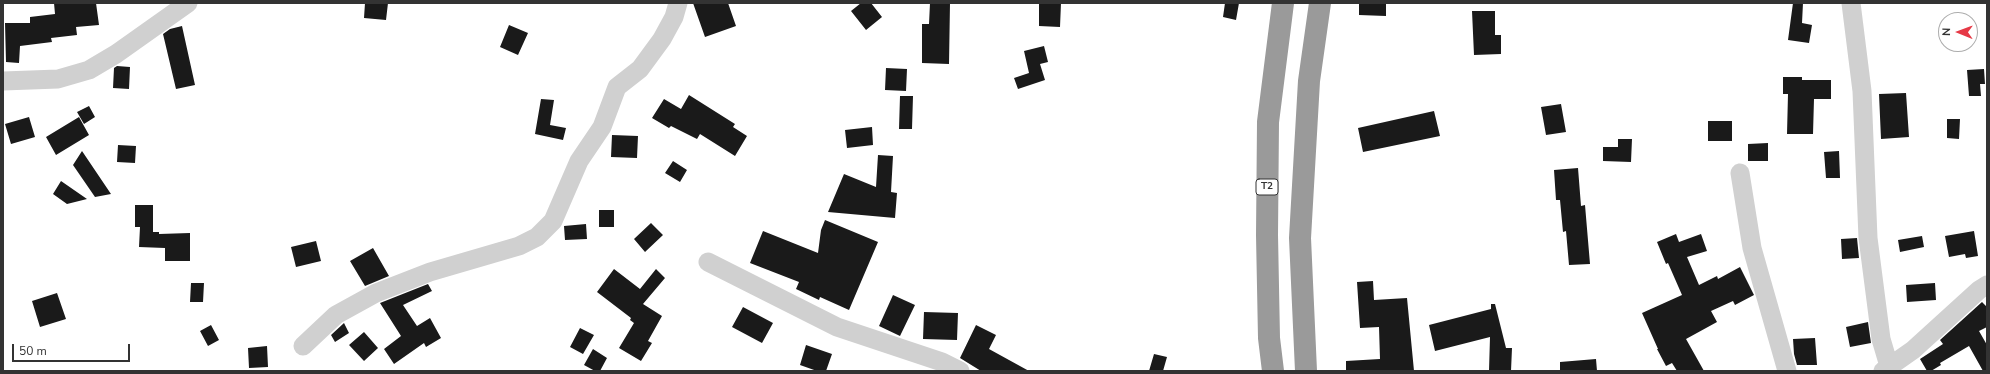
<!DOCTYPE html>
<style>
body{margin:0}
#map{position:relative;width:1990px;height:374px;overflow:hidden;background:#fff;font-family:"Nunito Sans",sans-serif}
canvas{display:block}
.frame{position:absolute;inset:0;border:4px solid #333;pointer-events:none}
.north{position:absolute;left:1938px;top:12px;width:40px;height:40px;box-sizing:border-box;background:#fff;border:1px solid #adadad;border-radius:50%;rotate:271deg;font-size:11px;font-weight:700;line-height:16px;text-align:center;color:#333}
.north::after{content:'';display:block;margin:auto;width:14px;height:18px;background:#e63946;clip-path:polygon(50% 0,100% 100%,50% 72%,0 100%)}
.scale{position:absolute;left:12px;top:344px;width:118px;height:18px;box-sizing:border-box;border:2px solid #333;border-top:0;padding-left:5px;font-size:12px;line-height:14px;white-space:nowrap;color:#333;-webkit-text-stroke:3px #fff;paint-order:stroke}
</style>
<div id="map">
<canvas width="1990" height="374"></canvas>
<div class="frame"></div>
<div class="north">N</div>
<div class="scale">50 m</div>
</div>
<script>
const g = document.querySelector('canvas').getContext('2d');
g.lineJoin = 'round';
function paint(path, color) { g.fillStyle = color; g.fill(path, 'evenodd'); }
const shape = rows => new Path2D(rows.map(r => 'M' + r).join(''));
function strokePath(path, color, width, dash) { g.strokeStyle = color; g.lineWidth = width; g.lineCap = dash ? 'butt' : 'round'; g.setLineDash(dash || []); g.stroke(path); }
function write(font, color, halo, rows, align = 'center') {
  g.font = font + ' "Nunito Sans",sans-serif'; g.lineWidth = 4; g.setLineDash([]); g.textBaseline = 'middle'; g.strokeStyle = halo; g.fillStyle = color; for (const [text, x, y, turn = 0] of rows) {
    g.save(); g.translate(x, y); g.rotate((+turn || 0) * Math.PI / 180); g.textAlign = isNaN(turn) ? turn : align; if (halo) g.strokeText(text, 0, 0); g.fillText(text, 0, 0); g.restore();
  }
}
const building = shape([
 [54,3,96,3,99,25,76,27,77,35,51,38,52,42,20,46,19,63,6,62,5,23,30,23,30,17,55,14],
 [365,3,388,3,386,20,364,18],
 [693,3,728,3,736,26,705,37],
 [861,3,871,3,882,17,866,30,851,11],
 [930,3,950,3,949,64,922,63,922,24,929,24],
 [1039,3,1061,3,1060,27,1039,26],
 [1225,3,1239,3,1236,20,1223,17],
 [1359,3,1386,3,1386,16,1359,15],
 [1793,3,1803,3,1802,23,1812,25,1809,43,1788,40],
 [1472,11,1495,11,1495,35,1501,35,1501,54,1474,55],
 [509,25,528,33,518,55,500,47],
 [182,26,195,85,176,89,163,34,170,29],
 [1044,46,1048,62,1040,64,1045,80,1018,89,1014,78,1029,73,1024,51],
 [117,66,130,67,129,89,113,88,114,68],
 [886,68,907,69,906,91,885,90],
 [1984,69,1985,84,1980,84,1981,96,1969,96,1967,70],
 [1783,77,1802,77,1802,80,1831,80,1831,99,1814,99,1813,134,1787,134,1788,94,1783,94],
 [1906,93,1909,137,1881,139,1879,94],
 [689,95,735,124,733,127,747,136,735,156,700,134,697,139,671,126,669,128,652,118,664,99,681,109],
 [900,96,913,96,912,129,899,129],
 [541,99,554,100,550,125,566,128,563,140,535,134],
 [1561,104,1566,132,1546,135,1541,107],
 [89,106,95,117,84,124,77,112],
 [1434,111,1440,136,1363,152,1358,128],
 [29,117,35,137,11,144,5,124],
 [79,117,89,135,56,155,46,137],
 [1947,119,1960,119,1959,139,1947,138],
 [1708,121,1732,121,1732,141,1708,141],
 [872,127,873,145,847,148,845,130],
 [612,135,638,136,637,158,611,157],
 [1618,139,1632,139,1631,162,1603,161,1603,147,1618,147],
 [1768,143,1768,161,1748,161,1748,144],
 [118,145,136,146,135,163,117,162],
 [82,151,111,194,95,197,73,165],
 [1839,151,1840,178,1826,178,1824,152],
 [878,155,893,156,891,192,897,193,895,218,828,212,844,174,876,187],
 [673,161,687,170,680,182,665,173],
 [1578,168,1581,206,1585,205,1590,264,1569,265,1566,231,1563,232,1560,200,1556,200,1554,170],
 [61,181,87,199,67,204,53,194],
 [135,205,153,205,153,232,159,232,159,234,190,233,190,261,165,261,165,248,139,247,140,227,135,227],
 [599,210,614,210,614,227,599,227],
 [825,220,878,242,849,310,820,297,819,300,796,289,799,282,750,263,763,231,818,253,821,230],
 [651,223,663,235,645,252,634,239],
 [586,224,587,239,565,240,564,226],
 [1974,231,1978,256,1966,258,1965,254,1949,257,1945,236],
 [1676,234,1679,242,1701,234,1707,251,1687,257,1699,285,1717,276,1718,279,1740,267,1754,295,1735,305,1733,301,1711,311,1717,322,1686,339,1704,371,1677,371,1672,363,1666,366,1657,349,1658,349,1642,313,1682,295,1668,263,1666,264,1657,242],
 [1922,236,1924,247,1900,252,1898,240],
 [1857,238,1859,258,1842,259,1841,239],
 [316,241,321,261,296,267,291,247],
 [373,248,389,276,365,286,350,261],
 [614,269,640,289,656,269,665,278,643,304,662,316,648,341,652,343,641,361,619,348,634,323,630,320,631,318,597,292],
 [1373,281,1374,300,1407,298,1414,371,1346,371,1346,361,1380,359,1379,327,1360,328,1357,282],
 [191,283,204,283,203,302,190,302],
 [1935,283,1936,300,1907,302,1906,285],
 [428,284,432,291,403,305,417,326,430,318,441,338,426,347,424,343,394,364,384,349,401,336,380,303],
 [57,293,66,319,40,327,32,301],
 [893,295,915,305,900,336,879,326],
 [1982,302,1987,307,1987,327,1979,331,1987,345,1987,371,1983,371,1969,346,1940,363,1941,365,1931,371,1927,371,1920,359,1943,344,1940,340],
 [1491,304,1495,304,1506,348,1512,348,1511,371,1489,371,1490,337,1435,351,1429,325,1491,309],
 [743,307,773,323,762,343,732,327],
 [924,312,958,313,957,340,923,339],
 [1868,322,1871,343,1850,347,1846,327],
 [344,323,349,333,335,342,331,335],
 [211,325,219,340,208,346,200,331],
 [976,325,996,335,989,349,1029,371,981,371,960,358],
 [580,328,594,335,583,354,570,347],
 [364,332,378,348,364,361,349,345],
 [1815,338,1817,365,1797,365,1794,354,1793,339],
 [806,345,832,354,826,371,817,371,800,365],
 [267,346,268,367,249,368,248,348],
 [593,349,607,358,600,371,595,371,584,365],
 [1154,354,1167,357,1163,371,1149,371],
 [1596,359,1597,371,1560,371,1560,362]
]);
const minor = shape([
 [1851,3,1862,91,1868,238,1881,339,1889,366],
 [3,81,58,79,89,70,116,54,188,3],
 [1740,173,1752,248,1787,371],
 [708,262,837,327,942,362,960,371],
 [303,346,336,315,376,293,430,272,519,246,537,237,553,221,579,161,602,127,617,87,640,69,662,39,674,17,678,3],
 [1883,371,1913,350,1979,290,1987,285]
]);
const highway = shape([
 [1273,371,1269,338,1267,235,1268,122,1283,3],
 [1306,371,1300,238,1309,81,1320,3]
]);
const shields = [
 [1267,187,22]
];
const shieldNames = [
 ["T2",1267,187]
];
paint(building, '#1a1a1a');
strokePath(minor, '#d0d0d0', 19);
strokePath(highway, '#9a9a9a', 22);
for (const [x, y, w] of shields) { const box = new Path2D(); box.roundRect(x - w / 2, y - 8, w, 16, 3); g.fillStyle = '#fff'; g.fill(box); strokePath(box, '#333', 1); }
write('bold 10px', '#333', null, shieldNames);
</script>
